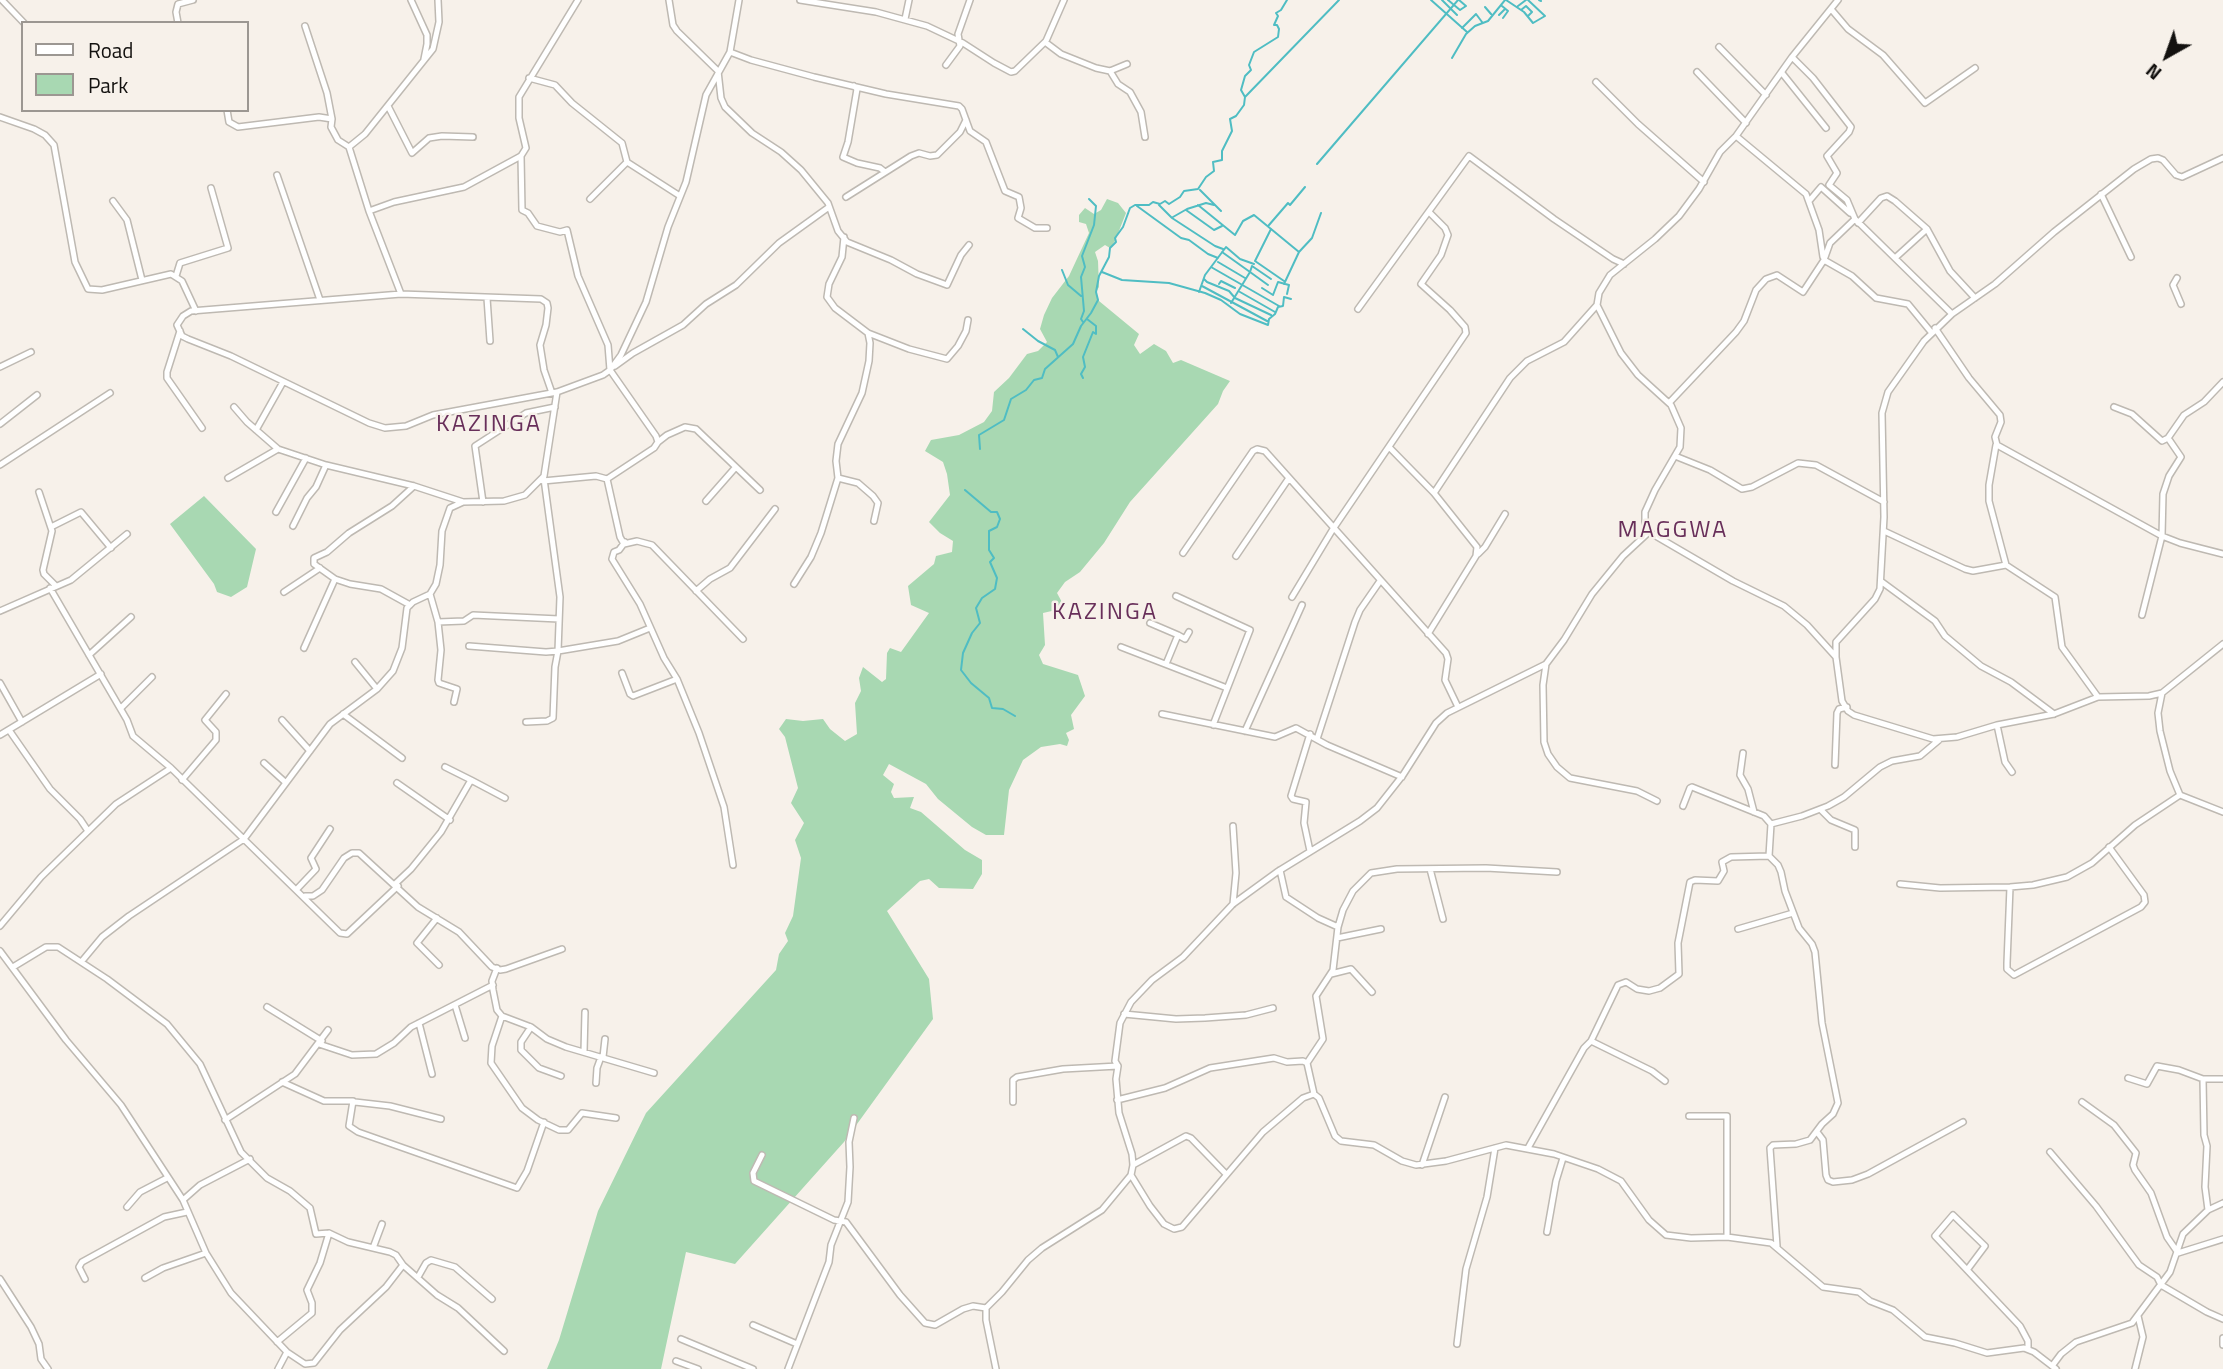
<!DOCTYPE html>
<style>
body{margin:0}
#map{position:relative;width:2223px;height:1369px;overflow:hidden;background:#f7f1ea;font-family:"Titillium Web",sans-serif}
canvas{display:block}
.legend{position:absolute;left:21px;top:21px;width:228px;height:91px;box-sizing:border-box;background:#f7f1ea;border:2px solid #9c9792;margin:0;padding:9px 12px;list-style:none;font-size:21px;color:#13110f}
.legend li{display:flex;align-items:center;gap:14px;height:35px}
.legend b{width:35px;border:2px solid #9c9792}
.north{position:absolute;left:2132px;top:21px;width:70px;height:70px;-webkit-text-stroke:5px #f7f1ea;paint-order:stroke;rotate:220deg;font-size:19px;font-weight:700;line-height:28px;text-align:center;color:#13110f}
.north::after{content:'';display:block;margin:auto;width:24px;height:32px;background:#13110f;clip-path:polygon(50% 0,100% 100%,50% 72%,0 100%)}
</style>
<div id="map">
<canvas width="2223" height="1369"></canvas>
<ul class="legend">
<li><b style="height:9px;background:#fff"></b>Road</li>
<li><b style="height:19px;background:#a8d8b2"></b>Park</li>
</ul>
<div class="north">N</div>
</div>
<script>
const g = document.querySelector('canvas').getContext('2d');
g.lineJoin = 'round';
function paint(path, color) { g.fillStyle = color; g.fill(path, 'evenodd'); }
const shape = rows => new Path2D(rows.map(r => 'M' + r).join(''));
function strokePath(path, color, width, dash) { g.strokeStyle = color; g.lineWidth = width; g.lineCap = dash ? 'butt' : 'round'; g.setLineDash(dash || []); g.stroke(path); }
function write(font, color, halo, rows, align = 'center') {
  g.font = font + ' "Titillium Web",sans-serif'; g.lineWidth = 5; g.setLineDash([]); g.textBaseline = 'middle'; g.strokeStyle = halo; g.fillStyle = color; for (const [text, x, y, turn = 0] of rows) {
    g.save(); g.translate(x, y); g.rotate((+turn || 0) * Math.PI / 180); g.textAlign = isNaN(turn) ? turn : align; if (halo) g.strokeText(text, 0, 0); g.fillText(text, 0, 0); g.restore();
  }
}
const green = shape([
 [1107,199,1118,203,1126,213,1115,241,1110,248,1105,245,1095,252,1098,261,1099,287,1096,292,1099,301,1139,334,1134,345,1140,354,1154,344,1166,351,1173,363,1181,360,1230,381,1223,391,1218,404,1130,502,1104,543,1080,572,1065,582,1057,593,1064,606,1056,610,1043,613,1045,645,1039,655,1043,664,1078,675,1085,696,1071,715,1074,729,1066,733,1069,740,1067,746,1060,744,1041,747,1023,760,1009,790,1004,835,986,835,972,827,938,799,926,784,889,764,883,775,894,784,891,792,894,798,914,797,910,808,921,812,965,850,982,860,982,874,973,889,939,888,929,879,920,881,887,911,929,979,933,1019,844,1142,735,1264,686,1252,661,1369,547,1369,559,1340,598,1211,646,1113,776,970,779,954,788,941,785,933,793,916,801,858,795,840,804,823,791,803,798,788,785,737,779,729,786,719,803,721,823,719,830,729,845,741,857,734,855,703,861,691,859,678,863,667,882,682,886,679,887,653,890,648,901,652,929,613,911,605,908,586,934,564,936,556,952,552,953,541,940,533,929,522,950,495,947,474,943,462,925,451,931,440,959,435,984,422,992,411,994,392,1009,378,1027,354,1038,351,1047,342,1040,329,1044,315,1052,298,1069,276,1089,233,1086,224,1079,222,1079,215,1085,208,1094,214,1101,210],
 [204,496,256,549,247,587,231,597,217,592,214,584,170,524]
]);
const stream = shape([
 [1431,0,1467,32],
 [1442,0,1457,15],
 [1448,0,1460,10,1466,6,1459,0],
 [1506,0,1524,12,1533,23,1545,16,1528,0],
 [1539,0,1541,1],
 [1502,6,1508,11,1503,18],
 [1518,6,1526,0],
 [1485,7,1491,14],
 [1521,10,1526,6,1532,12,1528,16],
 [1499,15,1505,9],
 [1462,28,1476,14,1482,22],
 [1452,58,1466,34,1475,26,1488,21,1505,0],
 [1245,97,1339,0],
 [1317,164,1458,0],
 [1200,190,1221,211],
 [1159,205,1172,218,1215,246,1223,249],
 [1198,205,1235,235,1243,221,1254,215,1299,252],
 [1137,206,1181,238,1189,240,1208,254,1218,258],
 [1186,210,1214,230,1222,226],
 [1173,217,1187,209,1206,203,1214,205],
 [1269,225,1288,203,1290,205,1305,187],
 [1271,229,1255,261,1284,281],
 [1222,252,1250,272,1231,303],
 [1218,262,1245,278],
 [1211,267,1279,306],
 [1062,270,1068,285,1081,296],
 [1102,272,1122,280,1169,283,1205,293,1221,300,1240,314,1268,325,1269,319,1275,314,1278,307,1283,306,1284,297,1291,299],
 [1204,279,1207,282,1229,291,1235,298,1271,315],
 [1219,284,1221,281,1235,288],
 [1284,284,1299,252,1312,238,1321,213],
 [1268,285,1250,272,1252,266,1271,279],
 [1202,286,1267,321],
 [1262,288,1273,295,1278,282,1289,285,1287,294],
 [1199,292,1205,275,1226,247,1240,259,1254,264],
 [1240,292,1275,312],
 [1083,322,1081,319,1084,311,1081,277,1085,267,1082,256,1094,225,1096,206,1089,199],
 [1023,329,1038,341,1055,350,1058,357],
 [1083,378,1081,374,1085,367,1083,357,1093,332,1096,334,1096,326,1087,319],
 [980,449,979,435,1004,420,1011,399,1026,390,1034,380,1042,378,1045,369,1073,344,1081,326,1091,313,1098,300,1096,292,1099,276,1109,257,1110,248,1116,242,1115,238,1123,227,1130,208,1135,205,1149,205,1153,202,1160,204,1165,201,1169,204,1180,197,1184,191,1198,189,1206,177,1214,171,1213,162,1222,160,1222,151,1232,131,1230,119,1236,116,1244,105,1245,97,1241,90,1245,76,1251,70,1249,65,1254,52,1278,37,1279,29,1277,25,1274,25,1278,16,1276,13,1281,10,1287,0],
 [965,490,991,512,997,512,1000,519,997,527,989,531,989,550,994,558,990,562,997,578,995,589,982,598,976,608,980,623,972,633,963,653,961,670,971,683,989,698,992,708,1003,709,1015,716]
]);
const minor = shape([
 [2,0,24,23],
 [411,0,427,35,427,44,424,59],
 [669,0,673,25,677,31,718,71,721,98,725,107,752,133,781,152,801,170,828,203,838,231,847,242,891,260,917,274,947,285,961,255,969,245],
 [800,0,876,12,927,26,963,43,994,63,1011,72,1015,71,1046,41,1064,0],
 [1831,9,1848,29,1883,55,1925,103,1975,68],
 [905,19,909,0],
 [178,23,176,12,178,4,193,0],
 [305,26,327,93,332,119],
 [1045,42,1061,54,1096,68,1110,71,1127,64],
 [1719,47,1766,95],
 [730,52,751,60,814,77,886,94,959,106,962,109,970,131,986,142,1005,191,1019,197,1021,208,1018,218,1035,228,1047,228],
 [1792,57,1813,78,1851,127,1849,132,1827,156,1837,173,1829,185,1847,200,1855,219,1952,314],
 [946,65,960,46,958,34,970,0],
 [1110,71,1118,84,1130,92,1141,112,1145,137],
 [1697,72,1746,123],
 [1782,73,1826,128],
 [529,78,555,85,572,103,622,143,627,162,680,196],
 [1596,82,1638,124,1704,182],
 [854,86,857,89,848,142,843,157,857,163,880,168,885,172],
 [388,106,412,153,429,138,442,136,473,137],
 [227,110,229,122,238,127,319,117,332,119,331,127,338,140,349,147],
 [0,117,34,129,45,135,54,145,75,262,88,289,102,290,171,274,182,281,196,311],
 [1736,136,1806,194,1819,230,1823,257],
 [521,156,522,210,528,213,537,226,560,232,567,230,578,276,608,345,610,370,656,436,658,442,654,448,607,479],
 [277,175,320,300],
 [2101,194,2131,257],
 [846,197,911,156,919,153,930,156,937,155,960,132,966,120],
 [590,199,627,162],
 [1810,200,1821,187,1850,213],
 [113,201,127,220,142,280],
 [369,211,394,202,464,187,521,156,526,148,519,118,519,97,578,0],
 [1858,223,1881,198,1887,196,1895,201,1927,229,1950,271,1975,298],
 [1895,258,1927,229],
 [1824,260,1852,276,1876,298,1908,304,1931,332],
 [176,276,180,263,228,248,211,188],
 [2177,278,2173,285,2181,304],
 [401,294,369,211,349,147,365,134,433,49,439,22,438,0],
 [487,298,490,341],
 [1358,309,1469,156,1554,219,1613,259,1624,264],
 [1935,328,1969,378,2000,415,2001,422,1995,437,1997,445,2162,536,2180,543,2223,554],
 [180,331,167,372,167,378,202,428],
 [868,333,909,349,947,359,958,346,966,331,968,320],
 [615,366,633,353,683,325,706,304,736,285,779,243,829,207],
 [0,367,31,352],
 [552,393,544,370,540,345,546,325,548,308,547,303,541,299,401,294,191,311,183,316,177,325,182,336,188,339,231,356,369,423,385,428,406,426,433,415,557,392,603,375,610,370,621,355,646,302,668,227,686,182,706,95,730,52,739,0],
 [1669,403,1736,332,1744,321,1756,290,1766,279,1777,275,1803,292,1824,260,1830,243,1855,219],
 [234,407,247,422,278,449,326,465,414,486,463,502],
 [2114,407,2132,414,2162,441,2168,438,2184,415,2204,402,2223,382],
 [0,424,37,395],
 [256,430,283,382],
 [658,442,667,435,685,427,696,429,760,490],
 [1996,445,1989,485,1989,501,2006,565,2055,597,2062,647,2098,697],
 [1389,447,1434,493,1477,547,1476,556,1428,634],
 [1675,456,1710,470,1742,489,1752,487,1798,463,1816,465,1884,502],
 [0,465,110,393],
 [228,478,278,449],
 [838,478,858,483,873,496,878,503,874,521],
 [543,481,596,476,607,479,620,537,624,544,637,541,652,545,743,639],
 [39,492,52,531,43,570,44,574,56,586],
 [1434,493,1510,378,1527,361,1564,342,1597,305,1599,293,1610,275,1655,239,1679,216,1699,189,1720,152,1736,136,1792,57,1838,0],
 [706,501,735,468],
 [483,502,475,446,526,413,555,407],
 [276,512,306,458],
 [293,526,307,498,316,487,326,465],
 [51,527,81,512,111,548],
 [1884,531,1965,569,1973,571,2006,565],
 [1649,532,1733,581,1784,606,1807,625,1836,657,1842,701,1848,711,1854,715,1933,739,1957,737,1997,725,2005,762,2012,772],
 [625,542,619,550,614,552,612,559,640,604,664,658,677,679,699,733,724,807,733,865],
 [1183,553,1253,451,1257,449,1265,451,1446,653,1448,659,1445,680,1458,707],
 [1478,554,1485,547,1505,514],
 [1236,556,1289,478],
 [1882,582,1935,621,1945,636,1981,666,2011,682,2054,714],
 [794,584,811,557,821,533,838,478,836,461,838,444,862,393,869,361,870,343,868,333,835,308,827,297,829,284,842,257,844,237],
 [50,588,127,720,133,736,171,768],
 [696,591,710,579,730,568,775,509],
 [284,592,320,568],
 [430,594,438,622,441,650,438,680,439,683,457,689,454,702],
 [1176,596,1250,630,1213,725],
 [1292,597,1333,529,1466,333,1465,327,1450,310,1421,284,1441,255,1448,235,1445,228,1429,212],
 [410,605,381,589,350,584,335,579,314,564,314,558,327,552,349,533,392,506,414,486],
 [0,611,71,580,127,534],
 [2142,615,2162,536,2163,494,2169,476,2181,457,2168,438],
 [438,622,464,621,473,615,559,619],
 [1150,623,1178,635],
 [469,646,546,652,558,651,560,597,544,479],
 [1121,647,1227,688],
 [304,648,335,579],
 [89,655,131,617],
 [1836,657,1836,642,1875,599,1880,589,1884,517,1882,413,1888,392,1924,341,1952,314,1995,284,2054,232,2134,169,2151,159,2158,158,2163,160,2176,175,2182,177,2223,158],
 [355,662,377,689],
 [1166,664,1178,635,1185,639,1189,632],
 [1546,664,1543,685,1544,742,1548,754,1557,767,1570,778,1637,791,1657,801],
 [622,673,630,694,633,696,677,679],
 [0,683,22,722],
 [2162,693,2158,713,2160,731,2170,771,2180,795,2223,812],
 [121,708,152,677],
 [343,714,402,758],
 [1162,714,1275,737,1296,728,1327,745,1402,777],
 [282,720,310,751],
 [526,722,547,721,553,718,555,667,558,651,618,641,650,628],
 [1997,725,2054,714,2098,697,2149,696,2162,693,2223,644],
 [9,730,50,789,80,819,88,831],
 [1245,731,1302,605],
 [1310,734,1291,796,1293,799,1306,802,1304,823,1310,851],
 [0,735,101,674],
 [1317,739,1355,622,1360,610,1380,581],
 [1743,753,1740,775,1748,789,1754,812],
 [264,763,285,782],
 [1835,765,1837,713,1839,709,1847,707],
 [182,780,216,740,216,732,205,720,226,694],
 [471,780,505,798],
 [397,783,450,820],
 [1683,806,1690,788,1692,787,1764,816,1771,824,1769,856,1778,865,1781,872,1785,891,1799,928,1812,944,1815,952,1822,1023,1838,1103,1833,1114,1822,1124,1810,1140,1796,1144,1773,1145,1770,1148,1777,1246],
 [1821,810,1831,820,1855,830,1855,847],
 [1771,824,1802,816,1828,806,1844,797,1880,767,1892,761,1920,756,1939,740],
 [1430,869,1443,919],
 [1280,870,1286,897,1318,918,1338,927],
 [395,884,411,869,441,832,471,780,445,767],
 [1900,884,1940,888,2010,887,2033,885,2067,877,2092,863,2135,825,2180,795],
 [2010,887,2007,963,2007,969,2014,975,2141,907,2145,902,2144,895,2109,847],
 [297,889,316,869,311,858,330,829],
 [305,896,313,896,322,890,344,858,352,853,359,853,418,907,459,932,492,967,500,970,506,969,562,949],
 [1233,904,1236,873,1233,826],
 [437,918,417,943,439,965],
 [0,926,41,877,116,804,171,768,340,933,347,934,398,886],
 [1738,929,1793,913],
 [1337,938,1381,929],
 [0,951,66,1040,121,1105,183,1200,206,1253,231,1293,287,1352,305,1364,314,1363,340,1330,386,1287,403,1265],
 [82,961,102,937,129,916,244,839,330,724,377,689,393,671,402,648,407,608,413,602,430,594,436,584,440,565,442,531,450,508,463,502,504,501,525,495,544,476,557,392],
 [13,967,46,947,58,947,107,979,167,1024,200,1064,241,1152,267,1178,290,1191,310,1208,316,1234,329,1233,348,1242,390,1252,396,1255,403,1265,437,1295,458,1308,504,1351],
 [497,968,492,981,493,990,497,1010,502,1016,492,1046,491,1063,522,1108,538,1120,559,1130,568,1130,582,1113,616,1118],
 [1331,974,1351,969,1372,992],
 [455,1005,465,1038],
 [267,1007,322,1041],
 [1124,1014,1176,1019,1205,1018,1246,1015,1273,1008],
 [502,1016,531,1027,547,1039,566,1047,654,1073],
 [419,1023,432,1074],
 [531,1027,521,1042,521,1050,539,1068,561,1076],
 [1591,1041,1652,1071,1665,1081],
 [319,1044,352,1055,376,1054,394,1043,411,1027,493,985],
 [584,1052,585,1012],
 [603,1057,605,1039],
 [1307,1063,1323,1039,1316,996,1333,970,1338,927,1343,910,1353,891,1371,873,1397,869,1486,868,1557,872],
 [2128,1078,2147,1084,2157,1066,2179,1070,2203,1079,2223,1079],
 [2203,1079,2204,1135,2207,1146,2205,1187,2208,1210],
 [282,1082,324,1101,353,1101,349,1126,358,1132,517,1188,527,1171,544,1122],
 [596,1083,597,1068,601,1057],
 [1117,1100,1165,1088,1210,1068,1274,1058,1287,1062,1303,1061,1307,1063,1314,1094],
 [355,1102,390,1106,441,1119],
 [1013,1102,1013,1080,1017,1077,1063,1069,1118,1066],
 [2082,1102,2114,1125,2136,1153,2133,1165,2135,1170,2151,1193,2167,1237,2176,1250],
 [1689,1116,1727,1116,1727,1237],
 [225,1120,295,1074,328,1030],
 [1817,1132,1823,1140,1826,1175,1828,1180,1833,1182,1852,1180,1868,1174,1963,1122],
 [1528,1148,1584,1048,1591,1041,1618,985,1626,982,1637,989,1649,991,1660,988,1679,974,1678,943,1690,882,1695,880,1718,881,1724,871,1722,862,1731,857,1769,856],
 [2050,1152,2096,1206,2139,1265,2157,1277,2161,1285,2207,1312,2223,1319],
 [762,1155,753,1173,754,1181,834,1220,846,1222,900,1295,925,1323,935,1325,963,1309,973,1306,986,1308],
 [1133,1165,1186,1136,1191,1138,1226,1174],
 [1422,1165,1445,1097],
 [1131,1175,1150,1206,1164,1224,1174,1229,1182,1227,1263,1132,1303,1098,1314,1094,1319,1098,1335,1136,1341,1141,1374,1145,1402,1161,1416,1165,1446,1161,1506,1145,1554,1154,1598,1169,1621,1181,1649,1220,1666,1235,1691,1238,1727,1237,1771,1243,1823,1287,1859,1292,1870,1301,1893,1310,1925,1337,1955,1343,1987,1353,2024,1348,2034,1352,2056,1369],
 [183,1200,200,1185,250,1159],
 [127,1207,140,1192,167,1178],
 [1547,1232,1556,1181,1563,1158],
 [373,1248,382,1224],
 [2178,1253,2223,1239],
 [1967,1270,1985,1246,1953,1215,1935,1236,2020,1326,2028,1341,2028,1349],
 [418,1277,426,1263,431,1260,455,1267,492,1299],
 [145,1278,163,1268,206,1253],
 [0,1279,31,1327,39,1344,41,1359,48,1369],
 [85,1279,79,1267,82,1262,164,1217,187,1212],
 [753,1325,797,1344],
 [2223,1338,2223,1345],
 [681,1339,753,1369],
 [277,1342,312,1313,312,1303,307,1290,320,1263,329,1233],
 [1457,1344,1466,1269,1487,1197,1495,1148],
 [676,1361,698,1369],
 [2052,1366,2061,1354,2076,1342,2132,1323,2170,1272,2183,1234,2208,1210,2223,1203],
 [278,1369,287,1352],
 [788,1369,829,1262,831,1245,848,1202,850,1167,849,1142,854,1118],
 [996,1369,986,1320,986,1308,1002,1292,1028,1260,1042,1248,1102,1210,1131,1175,1133,1165,1132,1154,1119,1113,1116,1079,1118,1066,1115,1061,1120,1023,1131,1002,1152,980,1183,957,1233,904,1277,872,1360,821,1377,808,1403,775,1436,723,1447,713,1546,664,1564,640,1592,594,1623,556,1649,532,1645,526,1645,512,1655,490,1680,447,1681,428,1671,405,1638,375,1621,353,1597,305],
 [2135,1369,2143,1337,2138,1316]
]);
const quarterNames = [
 ["KAZINGA",489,425],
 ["MAGGWA",1673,531],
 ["KAZINGA",1105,613]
];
paint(green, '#a8d8b2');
strokePath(stream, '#4fbdc3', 2);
strokePath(minor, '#beb9b2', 8);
strokePath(minor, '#fff', 5);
g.letterSpacing = '2px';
write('24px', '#682f5a', '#f7f1ea', quarterNames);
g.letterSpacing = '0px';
</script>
